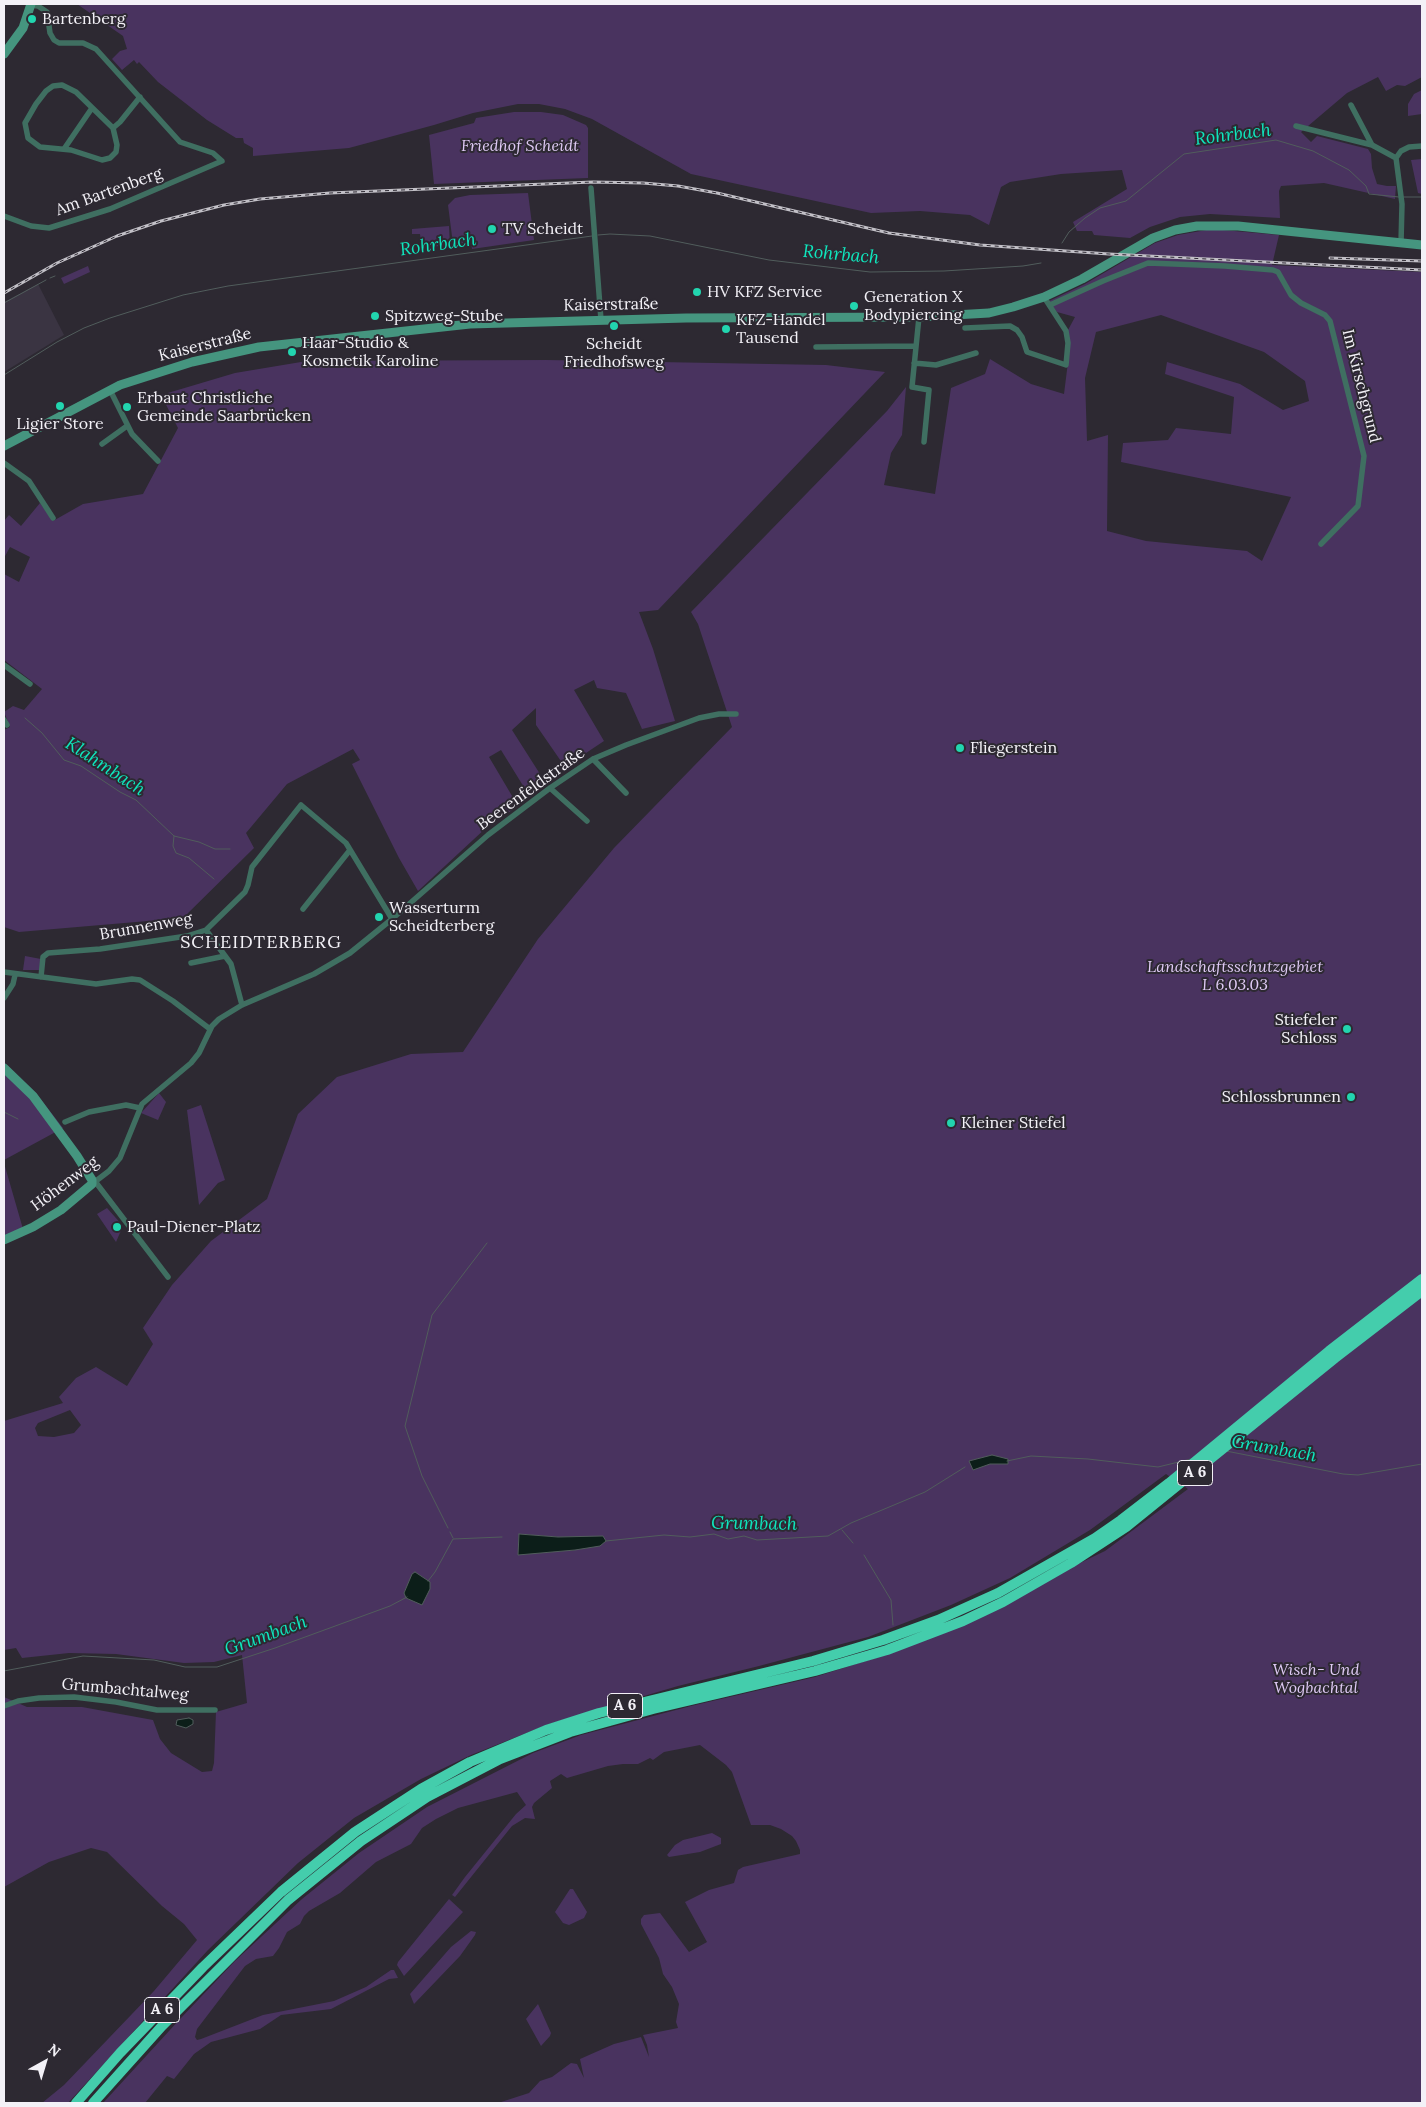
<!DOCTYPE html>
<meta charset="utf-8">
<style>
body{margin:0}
#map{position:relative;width:1426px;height:2107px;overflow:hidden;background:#2d2932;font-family:Lora,serif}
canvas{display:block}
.frame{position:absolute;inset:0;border:5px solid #f3f1f7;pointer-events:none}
.north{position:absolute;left:20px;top:2037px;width:50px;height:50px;-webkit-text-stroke:4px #2d2932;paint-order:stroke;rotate:39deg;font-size:14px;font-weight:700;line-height:20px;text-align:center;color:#f3f1f7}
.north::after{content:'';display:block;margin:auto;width:18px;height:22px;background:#f3f1f7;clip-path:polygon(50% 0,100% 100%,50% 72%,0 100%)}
</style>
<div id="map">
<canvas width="1426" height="2107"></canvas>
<div class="frame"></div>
<div class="north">N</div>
</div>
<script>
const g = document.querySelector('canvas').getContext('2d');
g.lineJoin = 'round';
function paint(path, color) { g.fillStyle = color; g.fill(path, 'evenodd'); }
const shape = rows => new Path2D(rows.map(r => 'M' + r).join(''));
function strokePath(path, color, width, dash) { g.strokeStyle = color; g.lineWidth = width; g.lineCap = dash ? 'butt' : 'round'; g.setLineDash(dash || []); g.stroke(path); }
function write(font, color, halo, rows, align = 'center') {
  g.font = font + ' Lora,serif'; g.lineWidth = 4; g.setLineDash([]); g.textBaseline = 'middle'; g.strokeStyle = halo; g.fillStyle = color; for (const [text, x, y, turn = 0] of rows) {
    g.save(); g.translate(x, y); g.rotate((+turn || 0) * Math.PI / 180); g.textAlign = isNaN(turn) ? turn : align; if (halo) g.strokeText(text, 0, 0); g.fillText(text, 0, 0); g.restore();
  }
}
const built = shape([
 [38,284,64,335,4,372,4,302]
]);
const green = shape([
 [77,4,1422,4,1422,77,1405,86,1397,85,1386,91,1378,77,1347,93,1301,132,1311,142,1317,136,1368,149,1371,154,1372,168,1377,184,1387,186,1396,186,1395,199,1324,183,1281,186,1279,191,1280,218,1210,214,1180,217,1150,227,1130,238,1094,235,1092,231,1077,231,1073,222,1127,189,1122,170,1061,174,1010,182,1001,187,989,225,970,215,920,211,871,213,691,174,592,119,565,109,539,104,518,104,473,113,434,125,349,148,253,156,253,148,244,143,243,138,236,138,207,120,158,82,139,62,137,64,134,60,122,70,112,59,120,51,127,49,123,36],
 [1422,90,1422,114,1408,116,1408,104,1414,94],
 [514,112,541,112,563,115,586,125,588,128,588,178,434,184,429,135,474,123,476,118],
 [1422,159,1422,194,1418,193,1411,160],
 [528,193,534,240,472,249,471,242,453,244,448,205,455,198,470,195],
 [449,226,450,245,422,248,420,234,412,234,412,229],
 [1212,229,1279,235,1272,265,1422,272,1422,2103,498,2103,529,2093,540,2081,552,2077,571,2063,577,2064,584,2078,580,2059,614,2044,641,2037,649,2057,647,2045,643,2035,678,2028,676,2022,679,2004,672,1987,663,1974,659,1958,641,1924,641,1919,644,1915,660,1913,689,1952,707,1942,685,1902,709,1890,734,1883,738,1870,743,1867,800,1854,800,1850,796,1841,792,1836,781,1829,770,1825,751,1825,732,1772,726,1765,700,1745,664,1752,653,1760,650,1758,638,1764,623,1764,608,1766,567,1778,561,1774,550,1781,552,1788,534,1803,532,1807,535,1819,525,1818,512,1826,455,1897,452,1895,465,1877,516,1814,526,1805,517,1792,458,1808,436,1819,422,1828,411,1844,376,1862,340,1893,309,1911,304,1916,300,1924,287,1932,279,1948,273,1956,256,1959,245,1966,197,2029,195,2037,197,2040,201,2039,263,2015,334,2001,366,1987,391,1970,394,1970,398,1978,389,1979,331,2009,281,2015,260,2029,211,2042,194,2054,174,2079,167,2076,145,2103,103,2103,180,2019,235,1961,302,1899,359,1853,427,1807,533,1753,581,1735,691,1706,815,1677,897,1651,1105,1551,1188,1489,1166,1474,1090,1530,1010,1578,951,1605,868,1637,759,1666,678,1686,549,1724,471,1755,421,1779,354,1818,298,1863,208,1950,68,2103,42,2103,64,2085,154,1991,197,1940,184,1924,162,1906,107,1852,91,1848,49,1862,4,1887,4,1697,27,1707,82,1707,153,1720,160,1739,171,1753,202,1772,212,1771,214,1763,216,1712,247,1703,242,1655,214,1662,184,1663,116,1654,69,1653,22,1658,16,1648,4,1650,4,1421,63,1403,59,1397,76,1378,96,1367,127,1386,153,1344,143,1328,172,1285,211,1241,267,1199,298,1114,337,1077,411,1054,463,1052,538,939,614,848,732,727,698,624,691,612,887,411,906,387,902,435,891,453,884,485,935,494,951,388,985,374,990,359,1031,384,1064,394,1069,354,1068,330,1075,317,1057,312,1049,301,1085,284,1155,243,1178,235],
 [1161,315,1264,352,1305,381,1309,401,1283,410,1240,384,1167,362,1165,374,1234,397,1231,434,1176,428,1168,440,1123,443,1121,462,1291,497,1262,561,1247,551,1146,541,1107,531,1108,435,1087,441,1085,378,1096,332],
 [70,1410,81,1425,74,1433,54,1437,38,1436,35,1428,38,1423],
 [519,1534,558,1537,575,1550,518,1554],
 [415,1572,430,1582,409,1599,406,1598,404,1592],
 [88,266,90,272,64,284,61,278],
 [546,360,826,365,885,372,658,610,639,612,653,649,675,721,642,729,626,693,597,688,594,680,574,690,604,741,565,767,536,725,536,708,512,730,547,785,530,797,501,750,489,757,518,806,487,827,418,891,399,858,352,764,360,760,353,749,287,784,246,833,254,848,183,918,19,932,4,927,4,730,10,727,4,712,13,706,24,710,42,689,4,660,4,574,19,582,30,557,10,547,4,558,4,521,9,515,21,526,40,503,53,521,83,504,143,494,178,428,161,395,235,373,307,361],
 [25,956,41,959,40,970,23,970],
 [4,1062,36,1093,63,1128,4,1160],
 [159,1093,166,1102,158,1120,141,1113],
 [201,1105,225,1180,218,1183,199,1205,187,1110],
 [4,1163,23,1229,5,1238,4,1233],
 [107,1208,123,1226,116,1242,97,1214],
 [712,1833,721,1838,721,1844,700,1852,669,1857,667,1855,675,1845,683,1840],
 [570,1889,573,1889,587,1912,584,1918,569,1925,563,1923,555,1912],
 [449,1899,463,1912,404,1976,397,1965,398,1962],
 [471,1931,476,1932,475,1935,460,1956,414,2004,410,1994,451,1947],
 [538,2004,551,2033,550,2036,541,2046,526,2019]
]);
const water = shape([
 [992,1455,1008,1459,1008,1464,990,1464,973,1470,969,1461,992,1455],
 [519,1534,558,1537,603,1536,606,1541,600,1546,575,1550,518,1555,519,1534],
 [415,1572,430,1582,430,1589,422,1605,406,1598,404,1593,412,1574,415,1572],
 [189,1718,193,1720,193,1724,186,1728,176,1725,177,1720,189,1718]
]);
const stream = shape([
 [1403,197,1422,197],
 [598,235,610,234,650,236,769,260,870,272,944,271,1023,266,1041,263],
 [1062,243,1069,232,1085,218,1100,208,1126,201,1184,154,1276,140,1313,151,1349,170,1366,186,1369,194,1399,197],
 [50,278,55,276],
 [4,303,46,280],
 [4,375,57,342,84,328,110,318,183,295,228,286,592,236],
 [25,718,42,733,64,760,81,766,120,792,136,800,174,836,199,842,215,849,230,849],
 [174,836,173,846,176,853,189,858,214,879],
 [4,1112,18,1119],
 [1226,1451,1343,1474,1358,1475,1422,1464],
 [1007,1461,1031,1456,1088,1459,1158,1467,1191,1459],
 [448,1528,422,1476,405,1426,432,1315,487,1243],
 [842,1530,853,1543],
 [450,1532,453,1538],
 [606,1541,664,1535,690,1537,714,1534,728,1539,744,1536,757,1540,828,1536,851,1523,925,1492,965,1467],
 [864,1555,891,1600,893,1625],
 [428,1581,435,1572,453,1539,502,1537],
 [4,1671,83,1656,154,1660,185,1667,217,1667,275,1648,390,1606,407,1597]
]);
const street = shape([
 [62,85,76,92,113,128,117,145,116,152,110,158,102,160,71,150,40,147,28,138,25,123,36,104,46,91,53,86,62,85],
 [1351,105,1372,145],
 [1296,126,1372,145,1396,158],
 [113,128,120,122,140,97],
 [64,149,92,108],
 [1396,158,1402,204,1401,243],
 [1396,158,1401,151,1409,147,1422,146],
 [591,188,601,320],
 [4,216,31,226,49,228,110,209,222,161,213,153,180,142,96,49,83,43,59,43,54,40,50,33,47,12,38,6,30,5],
 [1050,305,1103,281,1148,263,1225,266,1273,270,1278,272,1291,295,1301,303,1325,315,1330,321,1364,456,1358,506,1321,544],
 [919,317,912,387,929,390,924,442],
 [965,328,1010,326,1017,330,1022,337,1027,352,1066,365,1068,343,1066,331,1044,297],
 [816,347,916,346],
 [914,363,936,365,976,353],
 [110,390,132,434,158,461],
 [102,444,127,426],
 [4,463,29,481,53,518],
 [4,665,30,684],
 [4,720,7,725],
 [593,759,626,793],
 [550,788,587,821],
 [303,909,350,850],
 [206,930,231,964,242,1005],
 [191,963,225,956],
 [4,972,96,984,132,979,140,980,173,1001,210,1029],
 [41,977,43,957,48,953,100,949,187,936,206,930,245,892,248,885,252,867,301,805,346,843,392,919],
 [4,998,13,984,15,975],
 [65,1122,89,1112,126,1105,140,1108],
 [94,1180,168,1277],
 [92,1184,109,1171,120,1158,142,1104,191,1063,199,1053,212,1026,219,1019,242,1005,314,974,350,953,392,919,488,835,550,788,593,759,626,745,699,718,719,714,736,714],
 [4,1706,18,1701,39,1698,74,1697,116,1702,157,1710,215,1710]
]);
const secondary = shape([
 [4,54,23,28,31,4],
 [4,446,120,385,192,362,259,347,470,324,686,318,919,317,989,313,1013,307,1044,297,1082,279,1153,238,1175,230,1197,226,1238,226,1422,245],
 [4,1068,33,1096,77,1156,92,1180,92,1184,61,1210,33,1227,4,1240]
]);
const highway = shape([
 [76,2103,120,2053,203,1967,281,1892,355,1832,421,1789,470,1762,546,1730,599,1713,813,1661,883,1640,938,1620,998,1593,1095,1538,1121,1520,1169,1483,1329,1351,1422,1279],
 [93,2103,162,2026,288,1900,361,1841,427,1797,500,1759,570,1732,653,1709,815,1671,887,1650,963,1621,1003,1602,1071,1563,1126,1527,1335,1358,1422,1291]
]);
const rail = shape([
 [1330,258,1422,261],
 [4,293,57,263,117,236,161,221,224,205,260,199,330,193,593,182,643,183,678,186,717,193,889,233,980,245,1109,254,1422,270]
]);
const markers = [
 [32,19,5,"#22d5af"],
 [492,229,5,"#22d5af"],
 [697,292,5,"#22d5af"],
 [854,306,5,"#22d5af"],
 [375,316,5,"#22d5af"],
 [614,326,5,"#22d5af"],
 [726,329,5,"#22d5af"],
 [292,352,5,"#22d5af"],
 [60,406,5,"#22d5af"],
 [127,407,5,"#22d5af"],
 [960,748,5,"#22d5af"],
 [379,917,5,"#22d5af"],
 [1347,1029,5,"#22d5af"],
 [1351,1097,5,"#22d5af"],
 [951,1123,5,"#22d5af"],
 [117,1227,5,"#22d5af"]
];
const shields = [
 [1195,1473,35],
 [625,1706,35],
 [162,2010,35]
];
const shieldNames = [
 ["A 6",1195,1473],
 ["A 6",625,1706],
 ["A 6",162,2010]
];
const poiNames = [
 ["Bartenberg",42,19],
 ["TV Scheidt",502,229],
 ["HV KFZ Service",707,292],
 ["Generation X",864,297],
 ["Bodypiercing",864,315],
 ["Spitzweg-Stube",385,316],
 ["KFZ-Handel",736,320],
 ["Tausend",736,338],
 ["Haar-Studio &",302,343],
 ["Kosmetik Karoline",302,361],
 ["Scheidt",614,344,"center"],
 ["Friedhofsweg",614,362,"center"],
 ["Erbaut Christliche",137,398],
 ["Gemeinde Saarbrücken",137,416],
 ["Ligier Store",60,424,"center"],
 ["Fliegerstein",970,748],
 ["Wasserturm",389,908],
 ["Scheidterberg",389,926],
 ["Stiefeler",1337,1020,"right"],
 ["Schloss",1337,1038,"right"],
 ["Schlossbrunnen",1341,1097,"right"],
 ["Kleiner Stiefel",961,1123],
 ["Paul-Diener-Platz",127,1227]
];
const parkNames = [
 ["Friedhof Scheidt",520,146],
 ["Landschaftsschutzgebiet",1235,967],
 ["L 6.03.03",1235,985],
 ["Wisch- Und",1316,1670],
 ["Wogbachtal",1316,1688]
];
const streetNames = [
 ["Am Bartenberg",109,192,-20],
 ["Kaiserstraße",611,305,-1],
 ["Kaiserstraße",205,345,-14],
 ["Im Kirschgrund",1361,386,76],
 ["Beerenfeldstraße",531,789,-36],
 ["Brunnenweg",146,927,-10],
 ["Höhenweg",65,1184,-37],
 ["Grumbachtalweg",125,1690,5]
];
const waterNames = [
 ["Rohrbach",1233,135,-7],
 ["Rohrbach",438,245,-8],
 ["Rohrbach",841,255,5],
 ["Klahmbach",105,767,33],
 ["Grumbach",1274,1449,10],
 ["Grumbach",754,1524,1],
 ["Grumbach",266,1636,-20]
];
const neighbourhoodNames = [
 ["SCHEIDTERBERG",261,943]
];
paint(built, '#3a3442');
paint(green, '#49335f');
paint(water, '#0c1e19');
strokePath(water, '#515d5c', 1);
strokePath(stream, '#515d5c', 1);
strokePath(street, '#3f6f61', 5.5);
strokePath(secondary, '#45957f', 9);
strokePath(highway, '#44cdac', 10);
strokePath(rail, '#c2c0c7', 3);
strokePath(rail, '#2d2932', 1, [4]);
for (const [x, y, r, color] of markers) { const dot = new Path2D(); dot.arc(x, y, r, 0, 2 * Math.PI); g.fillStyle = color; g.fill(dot); strokePath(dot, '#2d2932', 2); }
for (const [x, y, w] of shields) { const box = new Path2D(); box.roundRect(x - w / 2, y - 12.5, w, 25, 4); g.fillStyle = '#2d2932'; g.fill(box); strokePath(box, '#f3f1f7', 1); }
write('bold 15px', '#f3f1f7', null, shieldNames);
write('16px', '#f3f1f7', '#2d2932', poiNames, 'left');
write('italic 16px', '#dfcaf5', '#2d2932', parkNames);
write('16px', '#f3f1f7', '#2d2932', streetNames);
write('italic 18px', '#0fe6bd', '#2d2932', waterNames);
g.letterSpacing = '1px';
write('18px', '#f3f1f7', '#2d2932', neighbourhoodNames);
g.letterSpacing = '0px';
</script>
